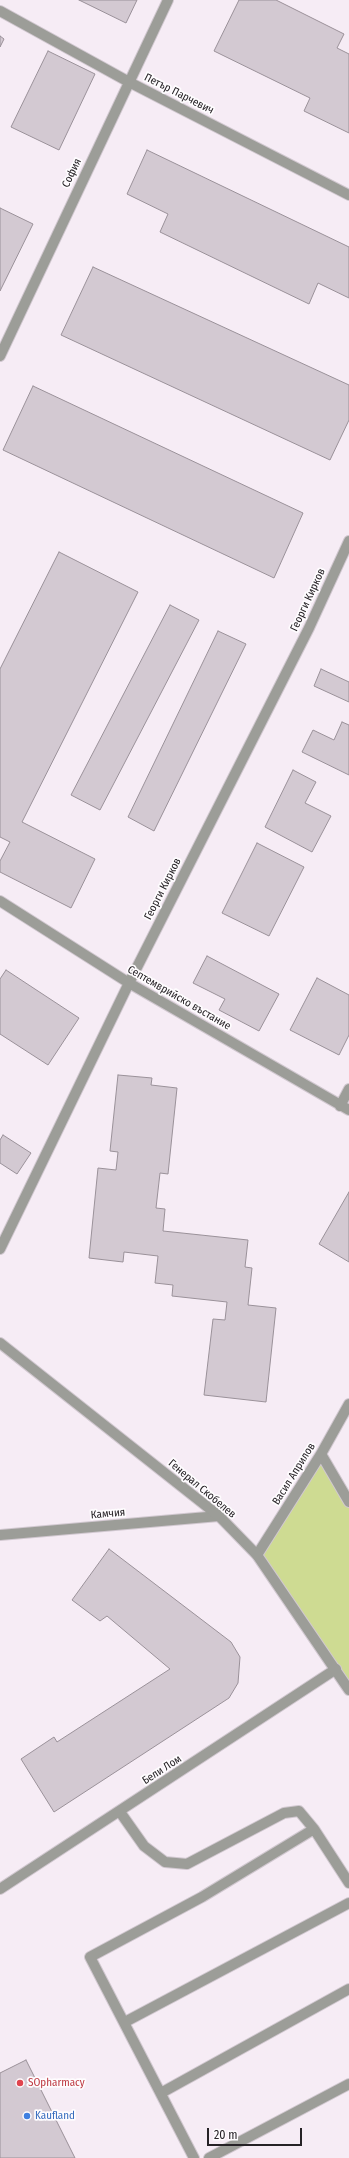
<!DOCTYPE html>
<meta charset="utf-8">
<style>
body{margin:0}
#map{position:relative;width:349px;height:2158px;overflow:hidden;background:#f6ecf5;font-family:"Fira Sans Condensed",sans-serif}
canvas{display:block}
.scale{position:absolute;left:207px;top:2128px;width:95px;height:18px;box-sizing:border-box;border:2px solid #262226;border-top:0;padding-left:5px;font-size:12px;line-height:14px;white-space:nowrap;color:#262226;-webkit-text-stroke:3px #fefcfe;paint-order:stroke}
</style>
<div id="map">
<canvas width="349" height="2158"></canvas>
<div class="scale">20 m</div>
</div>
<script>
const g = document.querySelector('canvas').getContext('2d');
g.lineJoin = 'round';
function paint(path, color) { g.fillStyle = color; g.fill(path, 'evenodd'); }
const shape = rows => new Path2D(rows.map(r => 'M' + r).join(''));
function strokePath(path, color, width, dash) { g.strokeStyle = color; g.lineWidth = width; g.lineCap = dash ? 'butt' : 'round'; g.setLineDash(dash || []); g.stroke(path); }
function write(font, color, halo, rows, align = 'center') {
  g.font = font + ' "Fira Sans Condensed",sans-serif'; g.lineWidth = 3.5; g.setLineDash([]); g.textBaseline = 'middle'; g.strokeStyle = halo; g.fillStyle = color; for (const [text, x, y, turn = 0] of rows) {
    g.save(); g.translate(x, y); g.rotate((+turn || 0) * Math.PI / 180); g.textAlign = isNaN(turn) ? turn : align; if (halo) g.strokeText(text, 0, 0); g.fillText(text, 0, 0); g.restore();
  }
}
const green = shape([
 [321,1454,349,1502,349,1690,257,1555]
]);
const building = shape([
 [79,0,137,0,126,23,79,0],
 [239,0,276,0,344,34,337,48,349,54,349,133,304,111,310,98,214,51,239,0],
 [0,36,4,39,0,47,0,36],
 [48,51,95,74,59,150,11,127,48,51],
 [147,150,349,247,349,298,318,283,309,304,160,232,168,214,127,194,147,150],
 [0,208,33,224,0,291,0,208],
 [93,267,349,385,349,420,330,460,61,335,93,267],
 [33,386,303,513,274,578,3,450,33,386],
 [59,552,138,592,22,822,95,859,71,908,0,872,0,861,10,842,0,837,0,669,59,552],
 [170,605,199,620,100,810,71,795,170,605],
 [218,631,246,644,154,831,128,817,218,631],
 [321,669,349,682,349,702,314,686,321,669],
 [342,722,349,725,349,775,302,752,313,730,334,740,342,722],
 [293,770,316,782,305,803,331,816,312,852,265,827,293,770],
 [257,843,304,867,269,936,222,913,257,843],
 [207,956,279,994,259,1031,219,1010,225,999,193,983,207,956],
 [6,970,79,1018,48,1065,0,1034,0,979,6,970],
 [317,978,349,995,349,1035,339,1055,290,1030,317,978],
 [118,1075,152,1078,151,1085,177,1088,168,1174,160,1173,156,1208,165,1209,163,1231,248,1240,245,1267,252,1268,248,1305,276,1308,266,1402,204,1395,213,1319,225,1320,227,1302,172,1296,173,1285,155,1283,158,1256,124,1252,123,1262,89,1258,98,1168,116,1170,118,1152,110,1151,118,1075],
 [3,1135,31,1153,17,1174,0,1163,0,1140,3,1135],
 [349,1192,349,1262,319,1244,349,1192],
 [109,1549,231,1642,240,1657,238,1683,229,1698,54,1812,21,1759,54,1737,57,1742,170,1669,107,1616,100,1621,72,1600,109,1549],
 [26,2060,75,2158,0,2158,0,2073,26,2060]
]);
const service = shape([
 [120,1812,144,1846,165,1862,187,1864,284,1813,299,1811,314,1829],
 [125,2022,349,1903],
 [161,2093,349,1989],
 [194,2158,90,1957,202,1897,314,1829,349,1883],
 [209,2158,349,2084]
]);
const minor = shape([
 [0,11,129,82,349,195],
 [0,356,168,0],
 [0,901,129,983,349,1110],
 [340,1106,349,1089],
 [0,1249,129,983,309,628,349,541],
 [321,1454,349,1502],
 [0,1535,219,1516],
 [257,1555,321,1454,349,1404],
 [0,1889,336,1669]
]);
const tertiary = shape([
 [0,1343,219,1516,257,1555,349,1690]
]);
const markers = [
 [20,2083,4,"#e0444e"],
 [27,2116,4,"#3f7fe0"]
];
const streetNames = [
 ["Петър Парчевич",179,94,27],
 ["София",72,173,-65],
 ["Георги Кирков",308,600,-65],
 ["Георги Кирков",163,889,-63],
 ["Септемврийско въстание",179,998,30],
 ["Васил Априлов",294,1474,-58],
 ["Генерал Скобелев",202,1489,40],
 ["Камчия",108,1514,-5],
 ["Бели Лом",162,1770,-33]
];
const healthNames = [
 ["SOpharmacy",28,2083]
];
const shopNames = [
 ["Kaufland",35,2116]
];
paint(green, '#cedb92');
paint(building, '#d3c9d2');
strokePath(building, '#9a9199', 1);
strokePath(service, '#d1c8d0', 12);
strokePath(minor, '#d1c8d0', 12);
strokePath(tertiary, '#d1c8d0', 12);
strokePath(service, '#9c9d98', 10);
strokePath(minor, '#9c9d98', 10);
strokePath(tertiary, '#9c9d98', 10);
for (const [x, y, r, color] of markers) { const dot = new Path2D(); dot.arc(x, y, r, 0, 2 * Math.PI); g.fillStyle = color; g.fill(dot); strokePath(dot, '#fefcfe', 1.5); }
write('11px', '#262226', '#fefcfe', streetNames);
write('11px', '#be3a42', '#fefcfe', healthNames, 'left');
write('11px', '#366cbe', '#fefcfe', shopNames, 'left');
</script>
